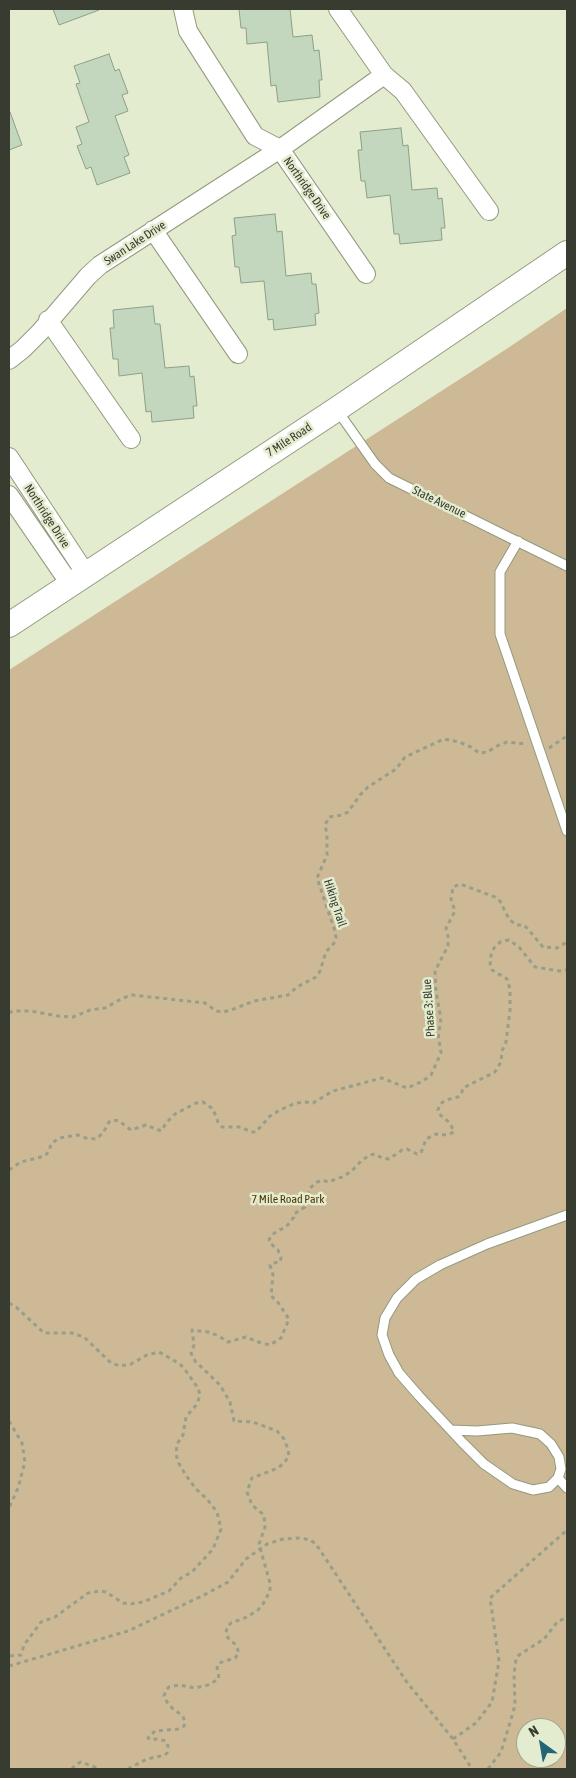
<!DOCTYPE html>
<style>
body{margin:0}
#map{position:relative;width:576px;height:1778px;overflow:hidden;background:#e4eccf;font-family:"Asap Condensed",sans-serif}
canvas{display:block}
.frame{position:absolute;inset:0;border:10px solid #383b2f;pointer-events:none}
.north{position:absolute;left:516px;top:1718px;width:50px;height:50px;box-sizing:border-box;background:#e4eccf;border:1px solid #9fa58f;border-radius:50%;rotate:328deg;font-size:14px;font-weight:700;line-height:20px;text-align:center;color:#383b2f}
.north::after{content:'';display:block;margin:auto;width:18px;height:22px;background:#216677;clip-path:polygon(50% 0,100% 100%,50% 72%,0 100%)}
</style>
<div id="map">
<canvas width="576" height="1778"></canvas>
<div class="frame"></div>
<div class="north">N</div>
</div>
<script>
const g = document.querySelector('canvas').getContext('2d');
g.lineJoin = 'round';
function paint(path, color) { g.fillStyle = color; g.fill(path, 'evenodd'); }
const shape = rows => new Path2D(rows.map(r => 'M' + r).join(''));
function strokePath(path, color, width, dash) { g.strokeStyle = color; g.lineWidth = width; g.lineCap = dash ? 'butt' : 'round'; g.setLineDash(dash || []); g.stroke(path); }
function write(font, color, halo, rows, align = 'center') {
  g.font = font + ' "Asap Condensed",sans-serif'; g.lineWidth = 5; g.setLineDash([]); g.textBaseline = 'middle'; g.strokeStyle = halo; g.fillStyle = color; for (const [text, x, y, turn = 0] of rows) {
    g.save(); g.translate(x, y); g.rotate((+turn || 0) * Math.PI / 180); g.textAlign = isNaN(turn) ? turn : align; if (halo) g.strokeText(text, 0, 0); g.fillText(text, 0, 0); g.restore();
  }
}
const green = shape([
 [567,308,567,1769,9,1769,9,670,508,348],
 [526,1728,556,1728,556,1758,526,1758]
]);
const building = shape([
 [53,9,99,9,99,10,59,25,53,9],
 [239,9,290,9,293,37,312,35,314,51,319,50,322,80,319,80,320,97,278,102,276,85,271,86,267,42,247,44,246,28,241,28,239,9],
 [109,54,115,71,119,69,128,93,122,95,128,111,115,116,129,155,124,157,130,173,97,185,91,167,86,169,77,146,82,144,76,127,89,122,76,84,80,83,74,66,109,54],
 [9,112,10,112,22,145,9,150,9,112],
 [401,128,403,146,408,145,412,190,437,188,438,199,442,198,445,228,441,228,442,240,400,244,399,234,394,234,390,195,367,198,365,181,361,181,358,150,362,150,360,132,401,128],
 [275,214,277,232,282,231,286,276,311,273,312,284,316,284,319,313,315,314,316,325,274,330,273,319,268,320,264,281,241,283,239,267,235,267,232,236,236,235,234,218,275,214],
 [153,306,155,324,160,324,165,368,189,366,190,377,194,376,197,406,193,406,194,418,152,422,151,411,146,412,142,373,119,376,118,359,113,359,110,328,114,328,113,310,153,306]
]);
const path = shape([
 [549,748,567,736],
 [9,1013,13,1011,31,1011,58,1016,73,1017,90,1010,105,1008,123,998,132,995,205,1003,216,1011,223,1012,231,1010,254,1001,288,995,297,987,316,977,320,971,326,952,335,942,336,938,335,931,317,878,327,855,327,834,325,825,329,817,342,815,348,812,360,795,368,787,396,769,405,757,444,739,459,742,471,747,479,753,487,752,499,745,507,742,526,744],
 [9,1170,21,1162,45,1156,49,1151,51,1144,59,1138,78,1135,86,1138,96,1139,103,1133,109,1122,112,1120,119,1121,131,1130,146,1125,161,1131,167,1122,175,1114,196,1103,203,1102,213,1109,218,1122,222,1127,241,1127,251,1132,256,1132,270,1116,280,1110,296,1103,305,1102,313,1103,333,1091,382,1078,407,1088,423,1081,431,1075,441,1053,438,1033,441,1023,440,1014,436,992,435,971,448,946,448,936,446,928,455,911,451,899,453,887,460,884,495,897,500,901,509,919,516,925,523,925,527,928,543,947,557,948,567,942],
 [9,1303,16,1307,44,1333,72,1333,84,1337,111,1363,120,1366,131,1364,147,1355,159,1352,180,1364,186,1371,198,1388,200,1395,197,1404,186,1417,183,1435,177,1444,176,1454,178,1462,185,1474,196,1489,207,1499,217,1512,221,1529,213,1549,192,1572,181,1578,169,1591,143,1602,130,1604,123,1603,106,1592,100,1591,88,1593,55,1617,41,1622,24,1645,21,1655,9,1656],
 [9,1421,22,1443,25,1462,18,1488,9,1508],
 [9,1666,128,1631,204,1595,228,1582,246,1559,267,1544,283,1539,301,1538,310,1540,316,1544,406,1681,453,1739,472,1769],
 [453,1739,476,1723,492,1702,499,1661,490,1598,567,1530],
 [72,1769,75,1765,81,1762,100,1769],
 [128,1769,147,1759,165,1755,167,1753,168,1746,166,1741,157,1739,151,1740,148,1738,155,1731,178,1729,184,1726,185,1723,183,1716,173,1709,167,1702,164,1696,166,1690,169,1687,179,1685,195,1688,208,1685,217,1680,219,1678,217,1668,219,1663,235,1658,239,1653,236,1645,228,1638,226,1634,227,1627,231,1623,247,1617,258,1610,263,1604,270,1591,270,1583,259,1544,265,1527,264,1515,252,1505,247,1492,252,1478,278,1468,284,1463,289,1456,288,1449,284,1439,277,1431,253,1422,234,1421,230,1402,220,1385,195,1361,191,1353,194,1345,192,1330,208,1332,219,1336,228,1342,246,1337,261,1343,270,1345,281,1338,289,1319,277,1301,271,1296,273,1275,270,1265,273,1263,280,1262,281,1258,278,1250,270,1243,269,1240,271,1236,277,1231,286,1227,294,1217,294,1214,305,1207,310,1188,317,1182,323,1180,328,1182,342,1177,352,1171,361,1161,370,1155,375,1154,382,1158,389,1159,402,1150,407,1149,417,1154,421,1153,426,1139,436,1134,447,1135,454,1132,450,1123,439,1114,438,1110,440,1104,446,1100,458,1097,461,1095,463,1088,495,1072,501,1062,502,1051,506,1042,510,1010,510,989,507,979,492,970,490,966,491,955,494,948,500,942,509,940,519,947,535,967,559,971,567,970],
 [488,1769,501,1752,512,1716,515,1705,514,1674,516,1659,519,1655,544,1639,558,1621,567,1618]
]);
const lane = shape([
 [337,410,375,464,389,478,567,566],
 [518,541,500,572,500,634,567,831],
 [451,1430,477,1431,512,1428,540,1434,551,1444,559,1457,561,1469,558,1478,549,1487,533,1490,513,1484,484,1464,462,1442,419,1396,399,1373,389,1355,382,1335,385,1318,397,1298,416,1279,440,1265,487,1244,567,1215],
 [558,1478,567,1488]
]);
const street = shape([
 [183,9,188,31,255,136,280,149,366,274],
 [338,9,384,75,403,91,489,211],
 [153,230,238,354],
 [48,320,131,439],
 [9,360,23,349,40,332,88,276,100,265,280,149,384,75],
 [9,457,86,574],
 [9,495,70,584]
]);
const secondary = shape([
 [9,625,337,409,567,253]
]);
const streetNames = [
 ["Northridge Drive",307,188,55],
 ["Swan Lake Drive",135,243,-33],
 ["7 Mile Road",289,440,-33],
 ["State Avenue",439,502,26],
 ["Northridge Drive",47,516,57],
 ["Hiking Trail",335,903,72],
 ["Phase 3: Blue",429,1008,-94]
];
const parkNames = [
 ["7 Mile Road Park",288,1199]
];
paint(green, '#ceb996');
paint(building, '#c3d7be');
strokePath(building, '#8c9f88', 1);
strokePath(lane, '#929a7f', 11);
strokePath(street, '#929a7f', 20);
strokePath(secondary, '#929a7f', 26);
strokePath(path, '#989e89', 3, [4, 4]);
strokePath(lane, '#fff', 9);
strokePath(street, '#fff', 18);
strokePath(secondary, '#fff', 24);
write('12px', '#383b2f', '#e4eccf', streetNames);
write('12px', '#513903', '#e4eccf', parkNames);
</script>
